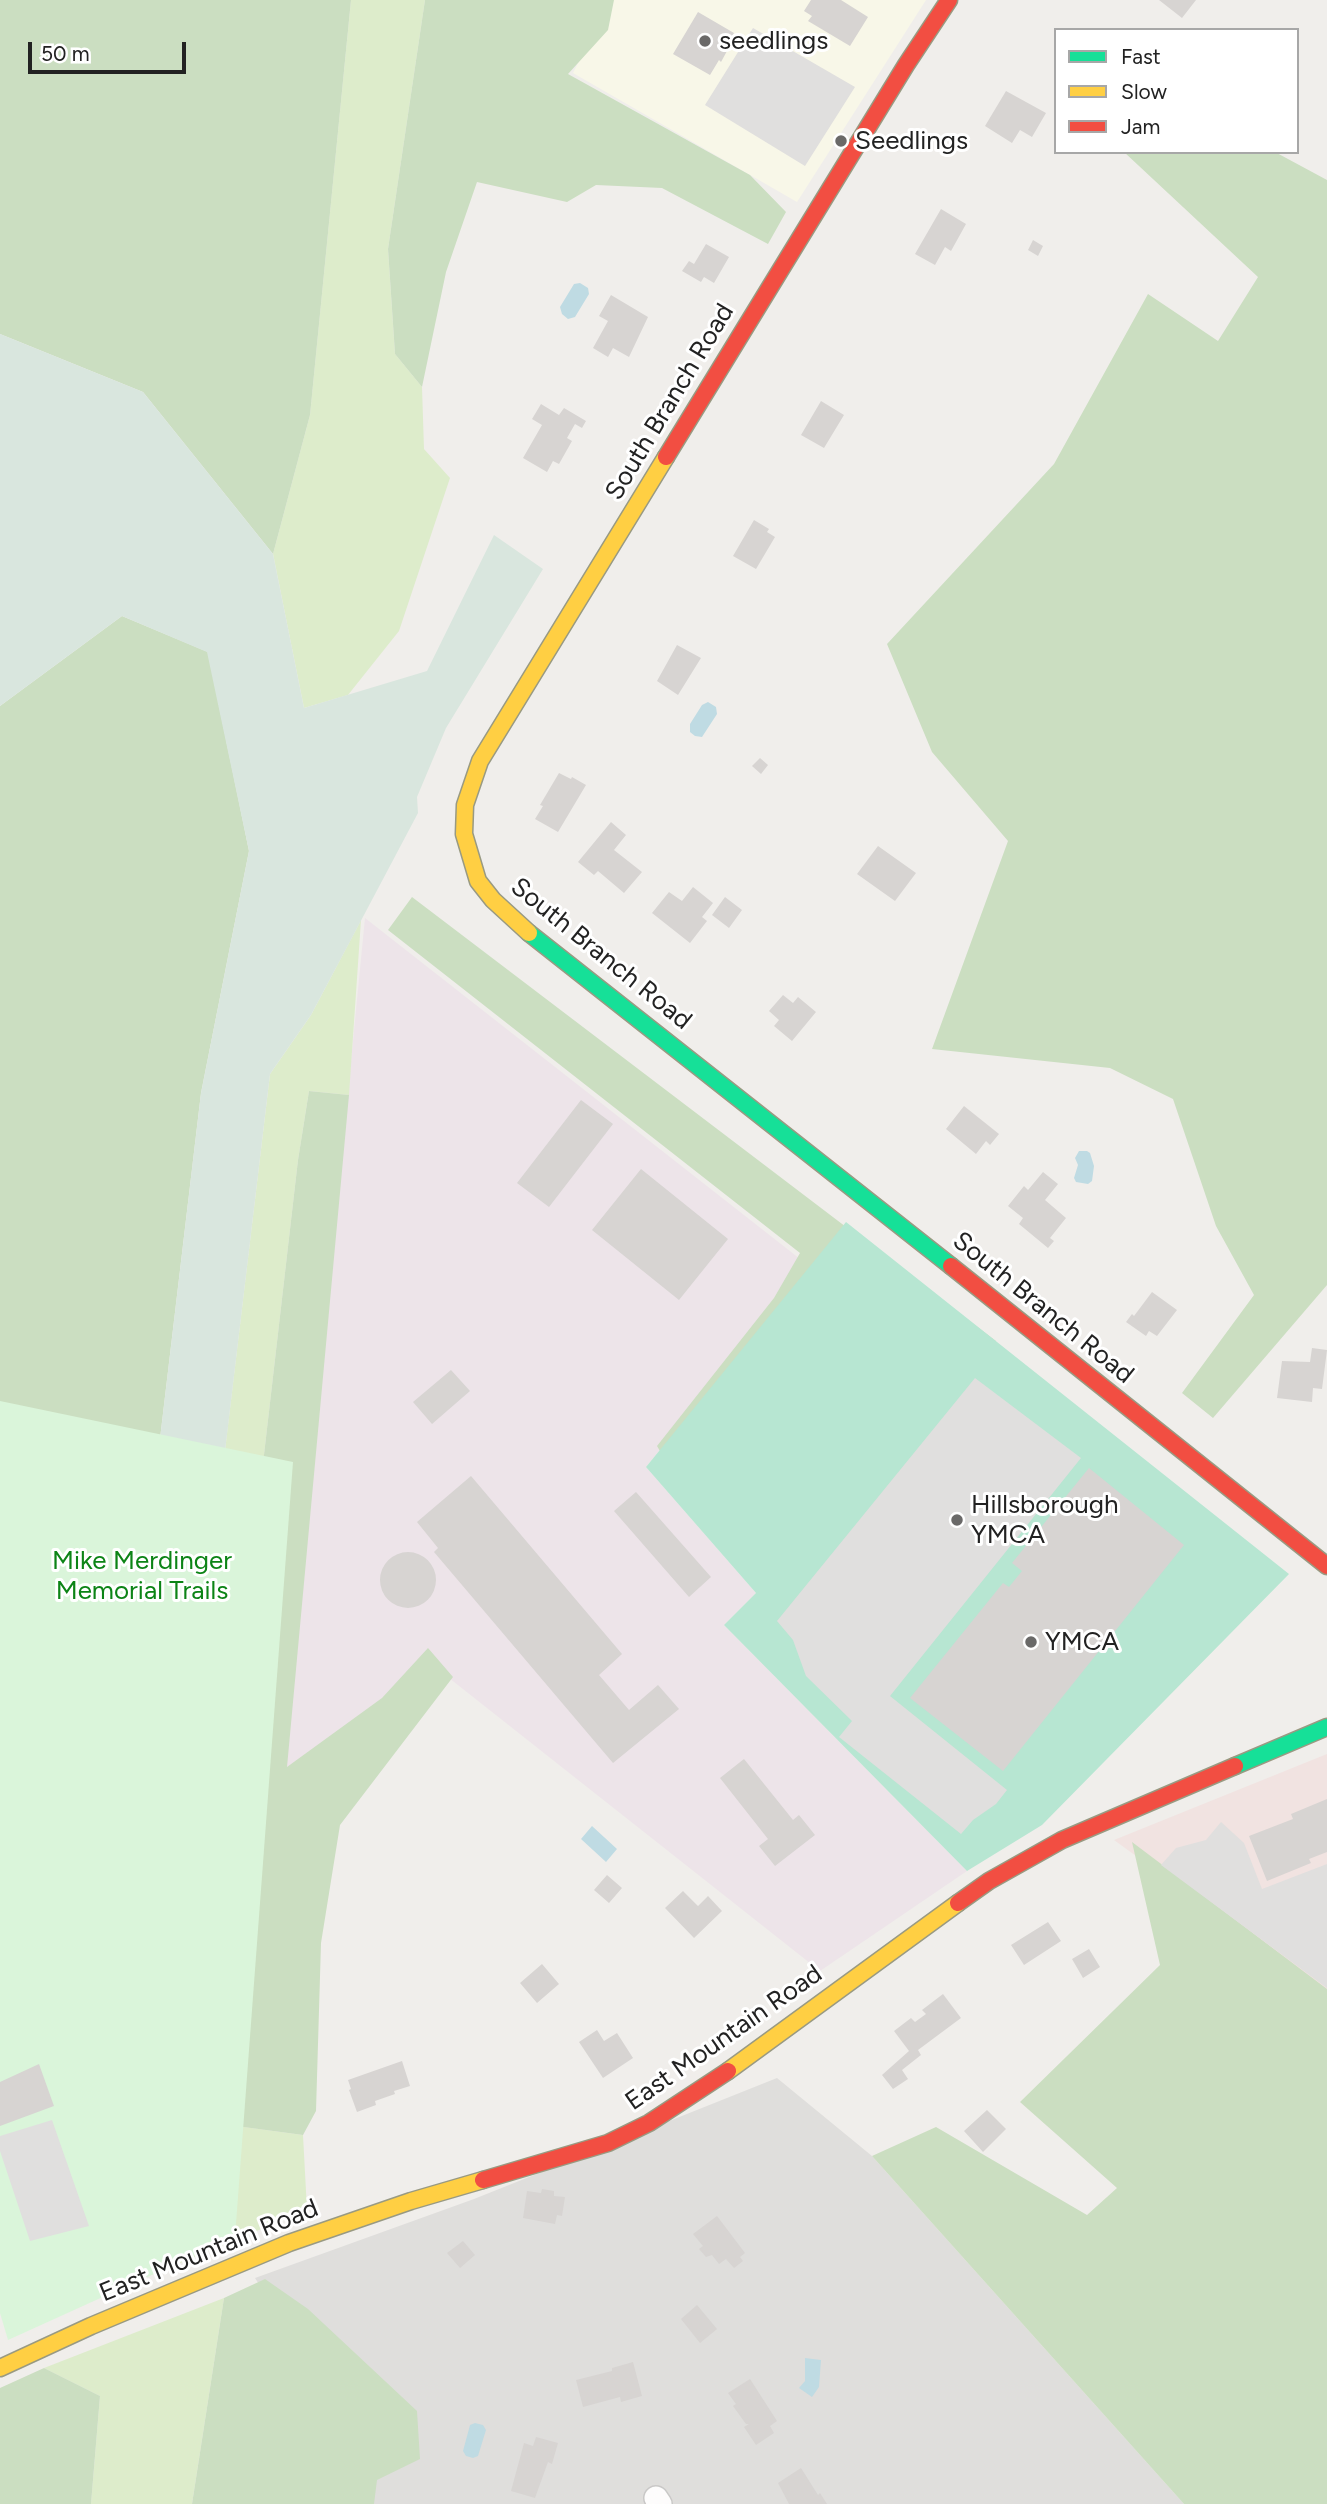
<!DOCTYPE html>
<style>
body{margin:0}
#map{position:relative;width:1327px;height:2504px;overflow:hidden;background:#f0eeeb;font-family:Figtree,sans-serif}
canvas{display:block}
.legend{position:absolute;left:1054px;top:28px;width:245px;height:126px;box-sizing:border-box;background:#fff;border:2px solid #a7a7a7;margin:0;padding:9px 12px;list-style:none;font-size:21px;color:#222}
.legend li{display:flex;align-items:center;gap:14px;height:35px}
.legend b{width:35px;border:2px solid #a7a7a7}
.scale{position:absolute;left:28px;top:42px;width:158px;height:32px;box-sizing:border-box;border:4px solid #222;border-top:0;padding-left:9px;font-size:21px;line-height:24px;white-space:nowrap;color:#222;-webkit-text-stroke:5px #fff;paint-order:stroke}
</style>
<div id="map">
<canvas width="1327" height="2504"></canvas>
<ul class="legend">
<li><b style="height:9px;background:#16e098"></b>Fast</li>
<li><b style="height:9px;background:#ffcf43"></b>Slow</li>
<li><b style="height:9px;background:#f24e42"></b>Jam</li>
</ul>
<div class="scale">50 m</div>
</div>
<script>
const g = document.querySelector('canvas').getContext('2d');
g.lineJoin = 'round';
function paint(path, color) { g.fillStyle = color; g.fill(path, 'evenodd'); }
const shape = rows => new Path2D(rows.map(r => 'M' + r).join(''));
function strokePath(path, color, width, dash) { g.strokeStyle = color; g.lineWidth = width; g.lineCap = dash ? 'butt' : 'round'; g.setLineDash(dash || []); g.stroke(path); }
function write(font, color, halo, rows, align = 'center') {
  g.font = font + ' Figtree,sans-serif'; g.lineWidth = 6; g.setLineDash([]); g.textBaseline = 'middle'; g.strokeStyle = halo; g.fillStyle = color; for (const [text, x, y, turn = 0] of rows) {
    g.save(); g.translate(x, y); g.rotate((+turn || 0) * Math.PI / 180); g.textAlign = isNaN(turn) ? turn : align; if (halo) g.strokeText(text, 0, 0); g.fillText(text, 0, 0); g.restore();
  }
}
const residential = shape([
 [777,2078,872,2156,1184,2504,352,2504,273,2306,255,2278,474,2199]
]);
const commercial = shape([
 [1327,1754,1327,1995,1114,1840]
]);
const industrial = shape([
 [365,918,809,1266,646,1467,756,1593,724,1625,967,1871,820,1971,430,1663,281,1777]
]);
const education = shape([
 [610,0,926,0,797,202,573,73]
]);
const grass = shape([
 [351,0,425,0,388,249,395,354,422,387,424,449,450,478,399,631,348,695,304,708,273,554,310,415],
 [361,920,349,1095,309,1091,298,1160,259,1498,200,2121,303,2135,307,2210,125,2286,270,1074,311,1015],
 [224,2298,192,2504,91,2504,100,2396,44,2368]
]);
const forest = shape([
 [0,0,351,0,310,415,273,554,143,392,0,334],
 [425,0,614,0,608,30,568,74,750,175,786,212,768,244,662,188,596,185,567,202,477,182,446,272,422,387,395,354,388,249],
 [1124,152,1275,152,1327,180,1327,1285,1213,1418,1182,1393,1254,1295,1216,1226,1173,1099,1110,1068,932,1049,1008,841,932,752,887,644,1054,464,1148,294,1218,341,1258,277],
 [122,616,208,652,249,851,201,1093,99,1953,0,1999,0,706],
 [412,897,996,1341,674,1475,657,1446,774,1298,800,1253,388,930],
 [309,1091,349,1095,287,1767,382,1698,428,1648,453,1677,340,1825,321,1943,316,2111,303,2135,199,2121,259,1498,298,1160],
 [1132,1842,1327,1989,1327,2504,1184,2504,872,2156,936,2127,1087,2215,1117,2188,1020,2102,1160,1965],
 [265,2279,308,2309,417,2411,420,2459,377,2480,374,2504,192,2504,224,2298],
 [44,2368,100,2396,91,2504,0,2504,0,2388]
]);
const wetland = shape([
 [0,334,143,392,273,554,304,708,427,671,494,535,543,569,446,728,417,797,418,813,311,1015,270,1074,154,2046,99,1953,201,1093,249,851,207,652,122,616,0,706]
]);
const park = shape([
 [0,1401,293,1462,235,2237,8,2340,0,2313]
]);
const pitch = shape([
 [846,1222,1289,1574,1042,1825,967,1871,724,1625,756,1593,646,1467]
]);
const parking = shape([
 [753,28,855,87,805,166,705,105],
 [975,1378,1081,1458,890,1696,1007,1790,996,1804,973,1820,961,1834,839,1737,852,1721,806,1676,793,1640,777,1621],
 [1221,1822,1244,1843,1262,1889,1327,1864,1327,1988,1161,1865,1176,1848,1206,1840],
 [52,2120,89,2226,30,2241,0,2151,0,2136]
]);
const water = shape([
 [580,283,588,288,589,294,575,317,568,319,562,314,560,307,574,284],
 [708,702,716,707,717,714,702,737,695,736,690,732,690,724,702,705],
 [1079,1151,1087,1151,1090,1153,1094,1166,1092,1181,1088,1184,1076,1182,1074,1178,1078,1165,1075,1158],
 [592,1826,617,1849,606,1862,581,1839],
 [805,2358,821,2360,819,2387,812,2397,799,2388,805,2381],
 [475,2423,483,2425,486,2430,478,2456,473,2458,466,2456,463,2451,470,2425]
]);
const building = shape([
 [811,0,841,0,868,17,850,46,808,21,812,16,804,11],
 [1159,0,1196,0,1182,18],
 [698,12,734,33,725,50,727,51,721,62,719,60,710,75,673,54],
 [1006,91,1046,113,1032,137,1020,130,1012,143,985,126],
 [941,209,966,224,951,251,945,247,935,265,915,254],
 [1033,240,1043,246,1038,256,1028,250],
 [706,244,729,257,714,283,704,277,701,282,682,271,689,261,694,264],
 [611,295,648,317,629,357,613,348,608,357,593,348,608,321,599,316],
 [821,401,844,415,824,448,801,435],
 [541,404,559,415,564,408,586,421,582,428,575,424,567,438,572,441,559,464,553,461,547,472,523,458,542,425,532,419],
 [754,520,769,529,767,532,775,537,756,569,733,556],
 [677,645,701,658,678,695,657,681],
 [760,758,768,765,761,774,752,766],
 [559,773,571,779,572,777,586,785,558,832,535,819,543,806,540,805],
 [611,822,626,835,614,850,642,872,624,893,598,871,594,875,578,862],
 [878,846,916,873,895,901,857,874],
 [693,887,713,903,702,917,707,921,690,943,652,913,669,892,682,901],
 [725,897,742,910,729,928,712,915],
 [783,995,793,1003,798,997,816,1012,792,1041,774,1026,779,1020,769,1011],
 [581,1100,613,1124,549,1207,517,1183],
 [964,1106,999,1134,990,1145,986,1141,976,1154,946,1129],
 [641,1169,728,1239,679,1300,592,1230],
 [1043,1172,1058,1184,1045,1200,1066,1218,1050,1238,1054,1241,1048,1248,1019,1224,1023,1218,1008,1206,1024,1186,1028,1190],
 [1152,1292,1177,1310,1157,1336,1149,1331,1146,1336,1126,1322,1132,1314,1134,1316],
 [1312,1348,1327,1350,1322,1389,1313,1388,1312,1402,1277,1398,1282,1361,1310,1362],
 [451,1370,470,1391,432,1424,413,1402],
 [1089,1468,1184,1545,1003,1771,910,1698,1003,1583,1009,1587,1022,1571,1012,1563],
 [471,1476,622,1654,599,1675,629,1710,658,1685,679,1709,613,1763,434,1552,438,1548,417,1522],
 [636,1492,711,1577,689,1597,614,1511],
 '380 1580a28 28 0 1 1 56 0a28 28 0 1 1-56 0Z',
 [744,1759,793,1820,799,1815,815,1835,775,1866,759,1846,768,1839,720,1778],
 [1327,1799,1327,1852,1309,1859,1311,1863,1267,1881,1249,1836,1293,1819,1291,1814],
 [607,1875,622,1888,609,1903,594,1890],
 [683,1891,698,1906,708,1896,722,1911,694,1938,665,1908],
 [1048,1922,1061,1941,1024,1965,1011,1945],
 [1089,1949,1100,1967,1083,1978,1072,1959],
 [542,1964,559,1984,537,2003,520,1983],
 [943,1994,961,2018,918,2050,921,2055,902,2070,908,2079,893,2089,882,2075,909,2051,894,2031,911,2018,915,2022,926,2014,922,2010],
 [597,2030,604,2041,617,2033,633,2058,603,2078,579,2042],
 [402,2061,410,2086,394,2091,395,2094,375,2101,376,2105,357,2112,349,2090,351,2089,348,2080],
 [39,2064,54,2106,0,2126,0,2082],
 [987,2110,1006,2129,983,2152,964,2131],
 [542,2189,554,2191,554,2196,565,2197,562,2216,557,2215,555,2224,523,2218,527,2191,541,2193],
 [717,2216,745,2253,740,2257,743,2261,734,2268,726,2259,719,2264,712,2255,706,2257,699,2249,703,2246,693,2234],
 [463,2241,475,2255,460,2268,447,2253],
 [697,2305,717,2329,700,2343,681,2319],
 [633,2362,642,2396,621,2402,620,2397,583,2407,576,2380,612,2371,612,2368],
 [750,2379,777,2421,770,2426,774,2433,756,2445,744,2427,749,2424,746,2424,733,2406,736,2404,728,2393],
 [536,2437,558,2443,552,2464,548,2462,535,2498,511,2491,524,2443,533,2446],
 [801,2468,818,2495,820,2493,827,2504,789,2504,778,2483]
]);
const street = shape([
 [656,2498,660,2504]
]);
const fast = shape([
 [529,933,951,1266],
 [1235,1766,1327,1727]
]);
const slow = shape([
 [529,933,493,900,478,881,464,834,465,805,480,761,666,457],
 [728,2071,958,1903],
 [0,2368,91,2326,289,2243,411,2201,483,2180]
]);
const jam = shape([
 [666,457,906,65,949,0],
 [951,1266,1327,1566],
 [958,1903,989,1881,1062,1840,1235,1766],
 [483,2180,608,2143,649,2123,728,2071]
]);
const markers = [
 [705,41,7,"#6a6968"],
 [841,141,7,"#6a6968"],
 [957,1520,7,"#6a6968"],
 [1031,1642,7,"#6a6968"]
];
const poiNames = [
 ["seedlings",719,41],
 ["Seedlings",855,141],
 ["Hillsborough",971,1505],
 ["YMCA",971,1535],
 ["YMCA",1045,1642]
];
const streetNames = [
 ["South Branch Road",670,402,-59],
 ["South Branch Road",601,954,39],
 ["South Branch Road",1043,1308,39],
 ["East Mountain Road",724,2038,-35],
 ["East Mountain Road",209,2251,-22]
];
const parkNames = [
 ["Mike Merdinger",142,1561],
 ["Memorial Trails",142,1591]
];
paint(residential, '#dfdedc');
paint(commercial, '#f1e3e1');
paint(industrial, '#ede4e9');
paint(education, '#f8f7e8');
paint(grass, '#ddeccb');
paint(forest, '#cbdec1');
paint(wetland, '#d9e6de');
paint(park, '#daf5da');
paint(pitch, '#b7e6d2');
paint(parking, '#e0dfde');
paint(water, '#bfdbe3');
paint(building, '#d7d4d2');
strokePath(street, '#c9c8c7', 26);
strokePath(fast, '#999a82', 19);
strokePath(slow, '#999a82', 19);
strokePath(jam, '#999a82', 19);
strokePath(street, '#fdfcfc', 23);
strokePath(fast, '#16e098', 16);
strokePath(slow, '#ffcf43', 16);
strokePath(jam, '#f24e42', 16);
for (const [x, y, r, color] of markers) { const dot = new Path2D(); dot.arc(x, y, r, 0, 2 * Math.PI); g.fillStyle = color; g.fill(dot); strokePath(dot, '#fff', 2.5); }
write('26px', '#222', '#fff', poiNames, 'left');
write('26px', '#222', '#fff', streetNames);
write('26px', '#0c8416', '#fff', parkNames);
</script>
